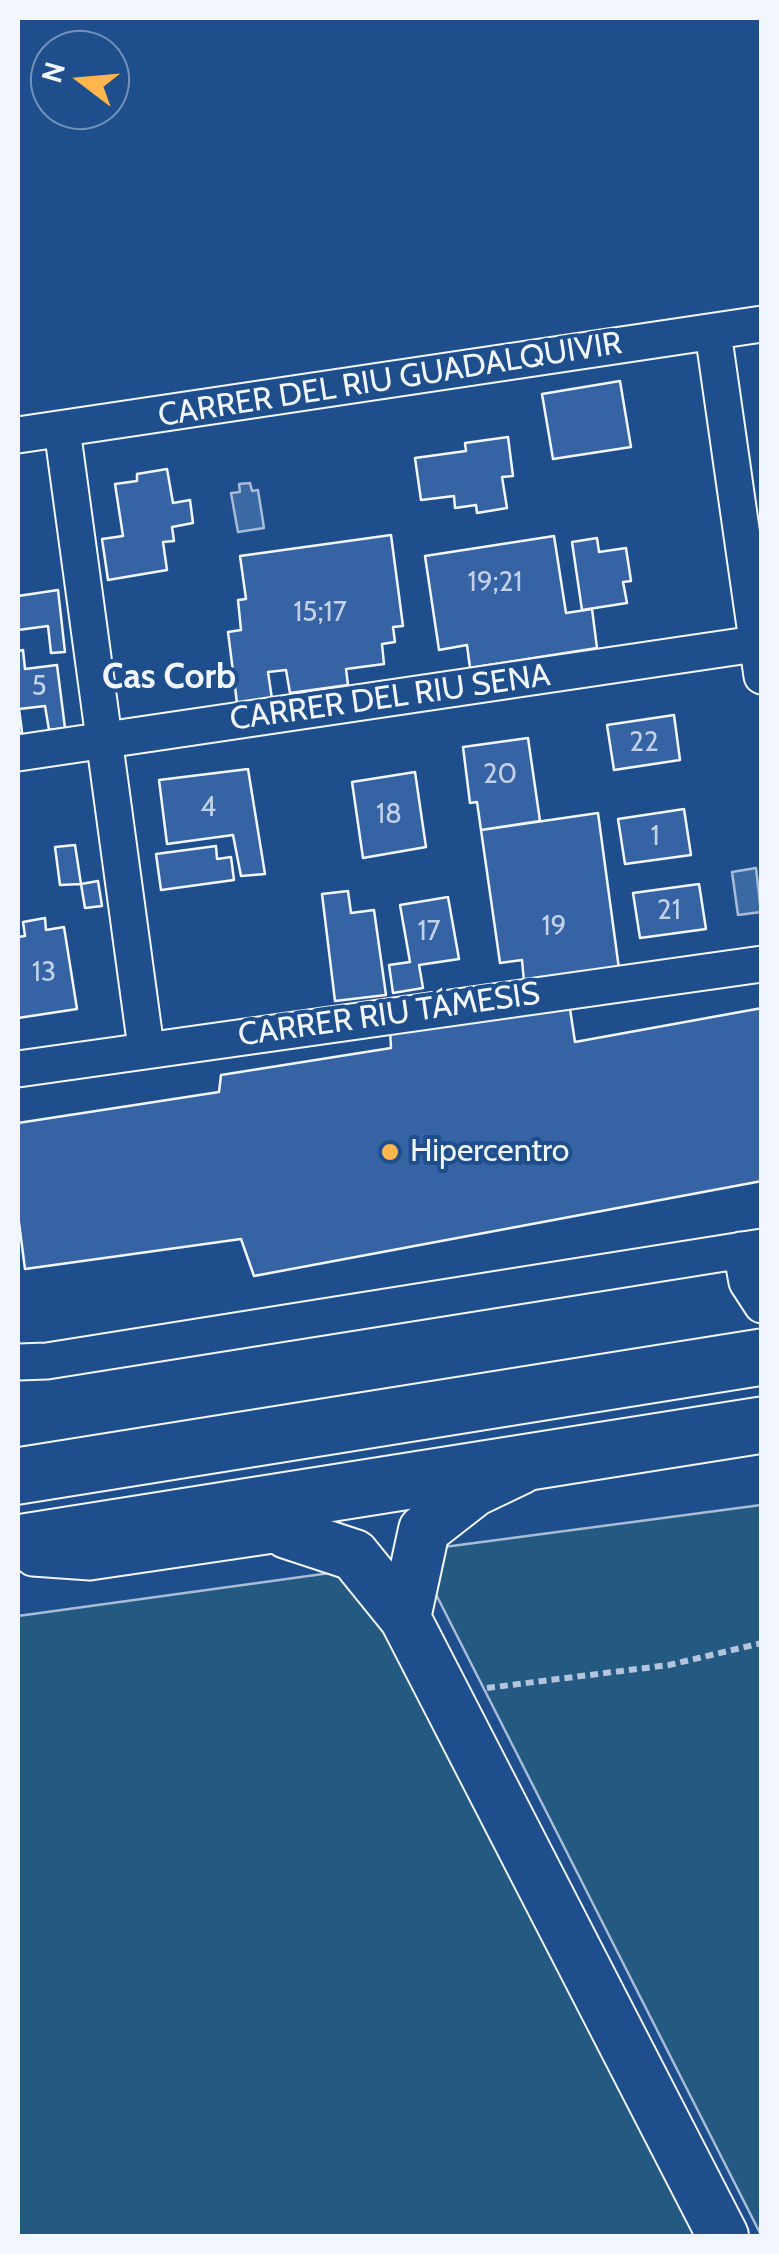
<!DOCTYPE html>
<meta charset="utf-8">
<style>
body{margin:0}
#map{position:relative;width:779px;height:2254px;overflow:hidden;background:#1f4e8c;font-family:Cabin,sans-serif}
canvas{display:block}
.frame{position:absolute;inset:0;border:20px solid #f2f6ff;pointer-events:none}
.north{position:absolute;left:30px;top:30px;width:100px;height:100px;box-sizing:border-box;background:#1f4e8c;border:2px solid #7391ba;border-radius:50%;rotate:286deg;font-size:28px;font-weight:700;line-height:40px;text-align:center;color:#f2f6ff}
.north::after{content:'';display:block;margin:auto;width:35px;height:45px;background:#ffb74d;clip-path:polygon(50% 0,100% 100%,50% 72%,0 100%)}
</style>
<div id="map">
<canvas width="779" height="2254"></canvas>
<div class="frame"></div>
<div class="north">N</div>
</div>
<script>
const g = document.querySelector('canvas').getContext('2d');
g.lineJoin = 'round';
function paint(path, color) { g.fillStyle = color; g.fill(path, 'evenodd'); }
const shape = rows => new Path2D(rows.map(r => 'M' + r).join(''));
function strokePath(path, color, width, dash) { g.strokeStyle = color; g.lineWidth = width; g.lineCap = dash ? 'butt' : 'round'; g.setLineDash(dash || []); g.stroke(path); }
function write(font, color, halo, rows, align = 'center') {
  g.font = font + ' Cabin,sans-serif'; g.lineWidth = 8; g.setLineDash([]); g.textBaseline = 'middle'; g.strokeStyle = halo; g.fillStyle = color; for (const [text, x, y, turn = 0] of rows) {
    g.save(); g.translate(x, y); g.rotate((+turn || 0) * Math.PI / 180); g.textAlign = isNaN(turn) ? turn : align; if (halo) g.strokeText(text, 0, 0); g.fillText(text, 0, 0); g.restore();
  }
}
const green = shape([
 [761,1505,761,2235,414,1551,761,1505],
 [359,1569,722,2236,18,2236,18,1616,359,1569]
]);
const water = shape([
 [250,483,252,491,258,490,264,528,238,532,231,493,240,492,239,484,250,483],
 [756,868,761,912,738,915,732,872,756,868]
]);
const building = shape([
 [620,381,631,447,553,459,542,394,620,381],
 [508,437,513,476,502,477,507,508,477,513,476,505,455,508,454,496,421,500,415,458,466,451,465,443,508,437],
 [167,469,173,503,190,500,193,523,172,527,174,541,163,542,167,570,108,580,102,539,123,536,115,484,137,481,137,474,167,469],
 [391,535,403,626,393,627,395,642,382,644,384,664,346,669,348,685,290,693,286,670,268,672,272,699,237,703,228,632,241,630,238,600,246,599,240,556,391,535],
 [554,536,566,613,592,609,597,648,470,668,467,645,439,650,425,556,554,536],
 [597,538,599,552,626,548,631,581,623,582,627,603,582,610,572,542,597,538],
 [58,590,65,652,51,653,48,626,18,630,18,596,58,590],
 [23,650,25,669,57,665,65,728,49,730,45,706,19,709,22,732,18,733,18,651,23,650],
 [674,715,680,760,614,770,607,725,674,715],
 [528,738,540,821,481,830,477,802,470,803,463,747,528,738],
 [248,769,265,874,241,876,233,835,167,844,159,780,248,769],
 [415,772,426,847,363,858,352,782,415,772],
 [684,809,691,855,625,864,618,819,684,809],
 [598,813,619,969,524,982,522,960,500,963,481,830,598,813],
 [75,845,81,884,60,885,55,847,75,845],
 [216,846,217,859,231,857,234,880,161,890,156,854,216,846],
 [98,881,102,906,85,908,81,884,98,881],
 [699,884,706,929,640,938,633,893,699,884],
 [348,891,351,913,374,910,386,995,335,1001,322,894,348,891],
 [448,897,459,959,419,965,423,988,393,993,389,965,410,962,400,905,448,897],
 [45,918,46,930,64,927,77,1009,18,1018,18,937,25,936,23,922,45,918],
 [762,1008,762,1181,254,1276,241,1239,25,1269,18,1215,18,1123,219,1092,221,1075,391,1048,390,1028,570,1009,575,1042,762,1008]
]);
const path = shape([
 [487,1688,669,1665,762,1643]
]);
const street = shape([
 [713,332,762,676],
 [62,429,146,1048],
 [18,435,762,324],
 [18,753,762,643],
 [18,1069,762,964],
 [741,1250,747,1282,762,1305],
 [18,1362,47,1361,762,1247],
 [33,1558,90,1562,287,1533]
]);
const secondary = shape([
 [287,1533,354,1555,405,1618,723,2236],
 [405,1618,424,1530,474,1491,520,1469]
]);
const primary = shape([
 [18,1476,762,1357],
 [18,1543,762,1425]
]);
const markers = [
 [390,1152,10,"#ffb74d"]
];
const numberNames = [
 ["19;21",495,583],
 ["15;17",320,613],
 ["5",39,687],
 ["22",644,743],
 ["20",500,775],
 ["4",208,808],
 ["18",389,815],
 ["1",655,837],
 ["21",669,911],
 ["19",554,927],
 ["17",429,932],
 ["13",44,973]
];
const streetNames = [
 ["CARRER DEL RIU GUADALQUIVIR",390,380,-9],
 ["CARRER DEL RIU SENA",390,698,-8],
 ["CARRER RIU TÁMESIS",389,1015,-8]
];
const poiNames = [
 ["Hipercentro",410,1152]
];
const neighbourhoodNames = [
 ["Cas Corb",169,678]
];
paint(green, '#245a82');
strokePath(green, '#a8bbd7', 2.5);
paint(water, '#3b69a3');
strokePath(water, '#a8bbd7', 2.5);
paint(building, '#3563a3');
strokePath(building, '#f2f6ff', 2.5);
strokePath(street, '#f2f6ff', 39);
strokePath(secondary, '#f2f6ff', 54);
strokePath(primary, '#f2f6ff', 59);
strokePath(path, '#b3c4dc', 6, [8, 5]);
strokePath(street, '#1f4e8c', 35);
strokePath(secondary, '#1f4e8c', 50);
strokePath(primary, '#1f4e8c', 55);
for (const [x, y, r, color] of markers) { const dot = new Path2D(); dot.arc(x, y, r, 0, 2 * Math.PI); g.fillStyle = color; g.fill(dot); strokePath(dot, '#1f4e8c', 4); }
write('28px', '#c3d1e8', null, numberNames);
write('32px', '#f2f6ff', '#1f4e8c', streetNames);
write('32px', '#f2f6ff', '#1f4e8c', poiNames, 'left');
write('bold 35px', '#f2f6ff', '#1f4e8c', neighbourhoodNames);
</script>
